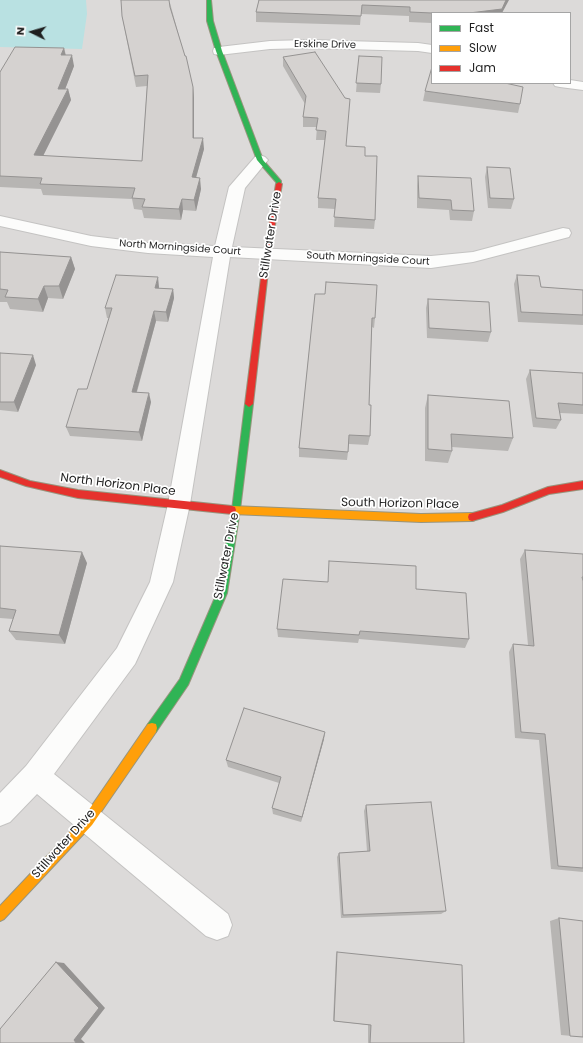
<!DOCTYPE html>
<style>
body{margin:0}
#map{position:relative;width:583px;height:1043px;overflow:hidden;background:#edeae7;font-family:Poppins,sans-serif}
canvas{display:block}
.legend{position:absolute;left:431px;top:12px;width:140px;height:72px;box-sizing:border-box;background:#fff;border:1px solid #a5a5a5;margin:0;padding:5px 7px;list-style:none;font-size:12px;color:#1f1f1f}
.legend li{display:flex;align-items:center;gap:8px;height:20px}
.legend b{width:20px;border:1px solid #a5a5a5}
.north{position:absolute;left:12px;top:12px;width:40px;height:40px;-webkit-text-stroke:3px #fff;paint-order:stroke;rotate:275deg;font-size:11px;font-weight:700;line-height:16px;text-align:center;color:#1f1f1f}
.north::after{content:'';display:block;margin:auto;width:14px;height:18px;background:#1f1f1f;clip-path:polygon(50% 0,100% 100%,50% 72%,0 100%)}
</style>
<div id="map">
<canvas width="583" height="1043"></canvas>
<ul class="legend">
<li><b style="height:5px;background:#30b455"></b>Fast</li>
<li><b style="height:5px;background:#ff9f0a"></b>Slow</li>
<li><b style="height:5px;background:#e5322d"></b>Jam</li>
</ul>
<div class="north">N</div>
</div>
<script>
const g = document.querySelector('canvas').getContext('2d');
g.lineJoin = 'round';
function paint(path, color) { g.fillStyle = color; g.fill(path, 'evenodd'); }
const shape = rows => new Path2D(rows.map(r => 'M' + r).join(''));
function strokePath(path, color, width, dash) { g.strokeStyle = color; g.lineWidth = width; g.lineCap = dash ? 'butt' : 'round'; g.setLineDash(dash || []); g.stroke(path); }
function write(font, color, halo, rows, align = 'center') {
  g.font = font + ' Poppins,sans-serif'; g.lineWidth = 3.5; g.setLineDash([]); g.textBaseline = 'middle'; g.strokeStyle = halo; g.fillStyle = color; for (const [text, x, y, turn = 0] of rows) {
    g.save(); g.translate(x, y); g.rotate((+turn || 0) * Math.PI / 180); g.textAlign = isNaN(turn) ? turn : align; if (halo) g.strokeText(text, 0, 0); g.fillText(text, 0, 0); g.restore();
  }
}
const residential = shape([
 [0,0,583,0,583,1043,0,1043],
 [432,13,570,13,570,83,432,83]
]);
const water = shape([
 [0,0,86,0,87,14,82,49,0,47]
]);
const street = shape([
 [309,40,418,43,432,45,432,53,418,51,309,48,270,49,219,55,214,54,213,51,214,48,219,47,270,41,309,40],
 [570,80,583,82,583,90,560,87,555,86,553,83,570,83,570,80],
 [260,155,265,157,268,160,245,188,232,247,431,256,473,252,563,228,569,229,571,233,569,237,473,262,431,268,230,257,190,504,173,582,135,664,54,774,228,914,232,925,228,936,217,940,206,936,37,794,10,822,0,826,0,793,26,766,117,648,150,582,168,504,213,257,148,253,91,246,0,226,0,216,91,236,148,243,215,246,229,187,255,157,260,155]
]);
const fast = shape([
 [207,0,211,0,213,21,222,51,263,160,281,181,281,185,277,185,276,182,257,160,216,51,207,21,207,0],
 [249,401,253,404,240,510,227,593,188,685,156,732,152,733,148,732,147,728,148,724,180,679,217,593,232,510,245,404,249,401]
]);
const slow = shape([
 [232,506,421,514,472,513,475,514,476,517,475,520,472,521,421,522,232,514,229,513,228,510,229,507,232,506],
 [152,723,156,724,157,728,156,732,92,825,4,919,0,921,0,906,84,817,148,724,152,723]
]);
const jam = shape([
 [279,182,282,184,270,254,253,404,249,407,245,404,264,254,276,184,279,182],
 [0,470,30,481,78,490,232,506,235,507,236,510,235,513,232,514,78,498,26,486,0,477,0,470],
 [583,481,583,489,549,494,503,512,472,521,469,520,468,517,469,514,502,505,548,487,583,481]
]);
const wall = shape([
 [259,0,509,0,432,13,432,23,409,22,409,16,361,14,360,25,256,22,256,12],
 [170,3,193,87,194,98,194,138,204,149,196,178,201,189,196,211,183,210,181,220,144,218,142,210,134,209,132,199,43,195,41,189,0,187,0,72,64,48,66,55,74,66,65,89,68,89,71,100,43,156,142,161,147,86,136,87,122,16],
 [359,56,381,84,380,93,356,92],
 [283,57,346,146,365,156,375,220,374,229,334,227,335,209,318,208,318,198,325,140,316,140,317,127,303,127,303,117,305,104,283,66],
 [425,91,520,104,518,113,423,101],
 [487,167,514,199,511,209,488,208,485,177],
 [418,176,474,211,472,221,450,220,449,210,417,208,417,186],
 [0,252,71,257,75,269,63,299,48,298,43,312,10,309,7,302,0,302],
 [517,275,541,287,583,290,583,325,518,322,514,284],
 [159,287,159,288,173,289,174,298,168,322,156,321,137,392,151,402,142,441,70,436,66,427,87,389,109,318,107,318,105,308],
 [315,294,375,318,374,328,372,327,369,405,370,436,368,445,349,444,347,460,299,457,299,448],
 [428,299,491,332,488,342,427,338,426,308],
 [0,353,36,365,18,412,0,410],
 [530,370,583,373,583,414,560,413,561,420,556,429,533,427,526,379],
 [428,395,513,438,508,451,452,447,452,451,448,463,425,461,425,408],
 [0,546,87,563,65,644,16,640,9,631,13,619,0,618],
 [525,550,583,554,583,872,551,869,539,740,515,738,509,652,513,644,528,645,520,559],
 [416,589,469,639,465,648,359,639,358,643,278,637,277,629],
 [324,739,301,822,273,814,272,808,279,783,228,767,226,760],
 [366,805,446,911,441,914,341,918,337,857,339,853,367,851,364,811],
 [559,918,583,1037,561,1035,550,921],
 [337,952,464,1043,368,1043,368,1025,333,1021,336,954]
]);
const shadedWall = shape([
 [506,0,509,0,502,13,469,13],
 [64,48,66,58,61,55],
 [72,55,74,66,61,100,58,89],
 [193,87,194,98,194,149,193,138],
 [68,89,71,100,38,166,34,155],
 [203,138,204,149,193,188,192,177],
 [200,178,201,189,196,211,194,200],
 [182,199,183,210,181,220,179,209],
 [71,257,75,269,63,299,59,286],
 [158,277,159,287,156,297,155,288],
 [44,286,48,298,43,312,38,299],
 [173,289,174,298,168,322,166,312],
 [154,311,156,321,134,401,132,392],
 [33,355,36,365,18,412,14,402],
 [149,393,151,402,142,441,139,432],
 [82,552,87,563,65,644,59,635],
 [325,732,324,739,301,822,302,817],
 [56,962,64,963,105,1008,81,1039,85,1043,76,1043,74,1040]
]);
const building = shape([
 [121,0,169,0,170,7,185,56,186,56,193,87,193,138,203,138,192,177,200,178,194,200,182,199,179,209,142,207,145,199,132,198,135,188,40,184,42,178,0,176,0,72,15,47,64,48,61,55,72,55,58,89,68,89,34,155,142,161,148,75,135,76,122,16,121,0],
 [259,0,506,0,502,9,469,13,432,13,410,12,410,7,362,5,361,16,256,12,259,0],
 [315,52,345,98,350,99,346,146,365,147,365,156,377,156,375,220,334,217,336,199,318,198,326,131,316,130,318,118,303,117,306,96,283,57,315,52],
 [359,56,382,57,381,84,356,83,359,56],
 [432,67,432,83,505,83,523,87,520,104,425,91,432,67],
 [487,167,510,168,514,199,490,198,487,167],
 [418,176,471,178,474,211,452,210,451,200,419,198,418,176],
 [0,252,71,257,59,286,44,286,38,299,5,297,8,290,0,289,0,252],
 [116,275,158,277,155,288,173,289,166,312,154,311,132,392,149,393,139,432,66,427,78,389,87,389,112,308,105,308,116,275],
 [517,275,539,276,541,287,583,290,583,315,521,312,517,275],
 [326,282,377,285,375,318,372,318,369,405,371,405,370,436,349,435,348,452,299,448,315,294,325,294,326,282],
 [428,299,489,302,491,332,429,328,428,299],
 [0,353,33,355,14,402,0,402,0,353],
 [530,370,583,373,583,405,558,403,561,420,536,418,530,370],
 [428,395,509,401,513,438,451,434,452,451,428,449,428,395],
 [0,546,82,552,59,635,9,631,16,610,0,608,0,546],
 [525,550,583,554,583,577,582,577,583,581,583,868,558,866,545,734,521,732,513,644,534,646,525,550],
 [329,561,416,566,416,589,466,593,469,639,360,631,359,635,277,629,283,579,328,582,329,561],
 [244,708,325,732,302,817,272,808,281,777,226,760,244,708],
 [431,802,446,911,343,915,339,853,370,851,366,805,431,802],
 [559,918,583,921,583,1037,570,1036,559,918],
 [337,952,462,965,464,1043,370,1043,371,1025,334,1021,337,952],
 [56,962,99,1008,74,1040,76,1043,0,1043,0,1029,56,962]
]);
const farStreetnames = [
 ["Erskine Drive",325,45,1],
 ["North Morningside Court",180,248,4],
 ["South Morningside Court",368,259,3]
];
const streetNames = [
 ["Stillwater Drive",271,235,-81],
 ["North Horizon Place",118,485,7],
 ["South Horizon Place",400,504,1],
 ["Stillwater Drive",227,556,-79],
 ["Stillwater Drive",64,844,-48]
];
paint(residential, '#dcdad9');
paint(water, '#b9e1e2');
strokePath(street, '#c4c3c2', 2);
strokePath(fast, '#98957e', 2);
strokePath(slow, '#98957e', 2);
strokePath(jam, '#98957e', 2);
paint(street, '#fcfcfb');
paint(fast, '#30b455');
paint(slow, '#ff9f0a');
paint(jam, '#e5322d');
paint(wall, '#b7b5b3');
paint(shadedWall, '#959392');
paint(building, '#d5d2d0');
strokePath(building, '#959392', 1);
write('10px', '#1f1f1f', '#fff', farStreetnames);
write('12px', '#1f1f1f', '#fff', streetNames);
</script>
